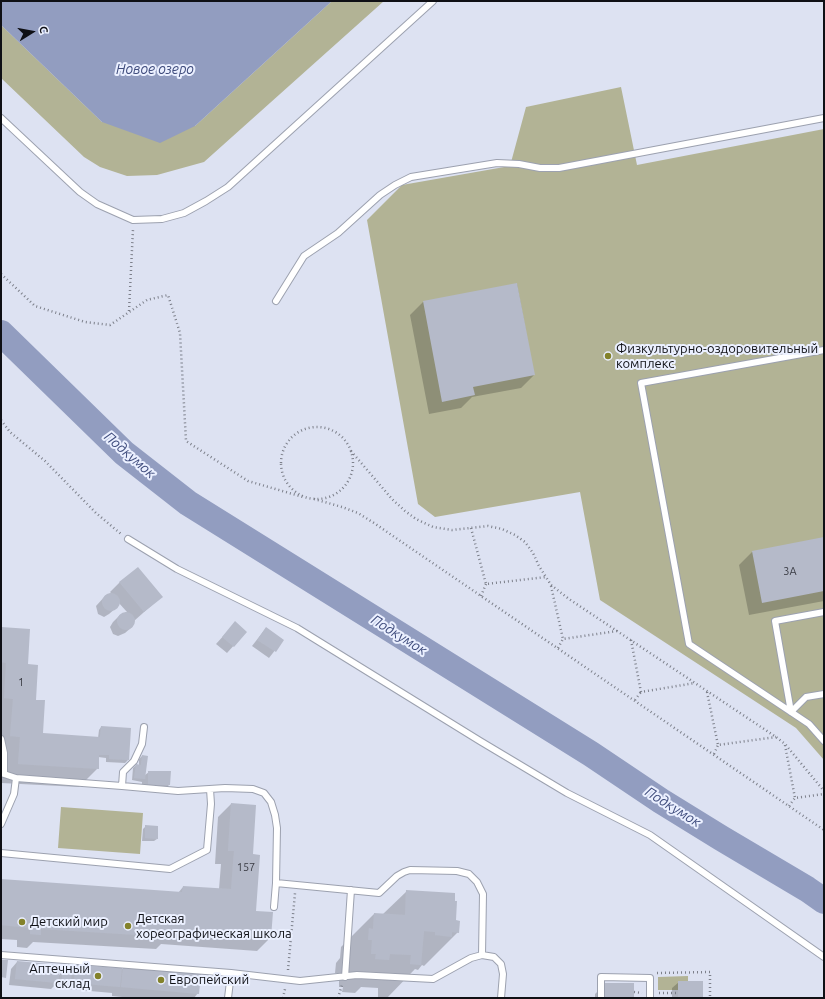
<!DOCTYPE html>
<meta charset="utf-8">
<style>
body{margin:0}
#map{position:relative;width:825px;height:999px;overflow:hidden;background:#dde2f2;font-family:Ubuntu,sans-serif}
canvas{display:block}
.frame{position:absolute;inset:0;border:2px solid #0f1015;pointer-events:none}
.north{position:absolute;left:12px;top:12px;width:40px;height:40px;-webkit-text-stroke:3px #ebf0ff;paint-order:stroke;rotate:79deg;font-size:11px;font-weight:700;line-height:16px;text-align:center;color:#0f1015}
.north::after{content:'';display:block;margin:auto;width:14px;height:18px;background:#0f1015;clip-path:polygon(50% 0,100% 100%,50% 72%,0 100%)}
</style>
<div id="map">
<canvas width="825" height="999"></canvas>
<div class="frame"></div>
<div class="north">С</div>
</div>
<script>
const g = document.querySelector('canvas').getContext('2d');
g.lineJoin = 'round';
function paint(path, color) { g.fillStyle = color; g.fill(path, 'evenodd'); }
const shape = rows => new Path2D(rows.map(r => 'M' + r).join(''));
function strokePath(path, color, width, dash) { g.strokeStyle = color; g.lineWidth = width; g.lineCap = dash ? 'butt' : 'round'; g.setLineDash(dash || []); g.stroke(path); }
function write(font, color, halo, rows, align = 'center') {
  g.font = font + ' Ubuntu,sans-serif'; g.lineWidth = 4; g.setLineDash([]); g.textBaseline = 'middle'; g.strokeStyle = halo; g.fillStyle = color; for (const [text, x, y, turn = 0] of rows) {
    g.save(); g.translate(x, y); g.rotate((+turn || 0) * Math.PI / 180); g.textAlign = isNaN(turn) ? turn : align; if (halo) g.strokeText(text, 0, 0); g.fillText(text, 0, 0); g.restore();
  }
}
const green = shape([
 [332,1,384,1,204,162,157,175,127,176,100,167,84,157,1,78,1,25,102,122,195,126],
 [621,87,637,165,824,129,824,760,796,728,600,600,580,492,435,517,418,504,367,220,402,185,510,166,526,107],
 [61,807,143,813,140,854,58,848],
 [688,976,688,981,678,981,678,990,658,990,658,977]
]);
const water = shape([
 [1,1,332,1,195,126,160,143,102,122,1,25]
]);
const shadow = shape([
 [517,284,534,375,521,388,472,397,461,408,429,414,410,315,423,302],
 [824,538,824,601,749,615,739,565,752,552],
 [120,582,161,597,134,621,132,627,125,633,118,636,113,634,110,627,113,622,120,615,127,612,118,602,116,608,109,614,104,617,98,614,96,606,106,595,111,593,110,592],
 [235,623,246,632,227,653,216,644],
 [1,628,27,665,42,734,98,738,99,730,101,727,128,760,125,763,106,762,106,758,98,757,98,768,79,787,1,783],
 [266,628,283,640,269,658,252,646],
 [142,756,145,775,149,772,169,785,163,791,142,791,142,782,132,780,133,768,136,765,139,766,139,759],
 [231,804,252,855,255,912,270,938,257,951,161,944,156,949,33,942,27,948,17,947,17,940,1,939,1,880,178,893,183,887,219,889,221,864,215,864,218,817],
 [146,826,157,839,154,841,142,841,143,829],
 [407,891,455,921,458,932,424,966,422,965,418,970,415,969,387,998,378,997,378,988,361,987,355,993,342,992,343,987,339,987,339,973,335,973,336,963,340,958,341,947,374,914,383,914],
 [17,962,58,976,63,971,70,972,76,966,122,969,124,968,198,993,194,998,132,998,112,996,112,993,68,989,69,981,67,983,58,982,51,989,9,985,11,969],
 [679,982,702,998,672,998,672,988],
 [605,984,633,998,595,998,595,994]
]);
const river = shape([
 [1,333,124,453,188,503,591,754,661,801,721,838,807,889,824,901]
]);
const building = shape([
 [517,283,535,375,473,387,475,395,442,402,423,301],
 [824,537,824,591,762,603,752,551],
 [138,567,163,597,144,612,119,582],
 '102 602a9 9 0 1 1 18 0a9 9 0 1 1-18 0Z',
 '117 621a9 9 0 1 1 18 0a9 9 0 1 1-18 0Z',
 [235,621,247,632,234,647,222,637],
 [1,627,30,629,28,664,38,665,36,700,45,700,43,733,100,737,101,726,131,728,129,760,109,759,109,755,99,755,99,769,18,764,20,737,10,736,13,699,4,698,6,663,1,662],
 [266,627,284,640,276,652,257,640],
 [142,755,148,756,145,779,134,778,136,764,141,765],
 [148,771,171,771,170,785,148,785],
 [231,803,256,805,253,854,260,855,256,911,273,912,271,938,171,931,170,937,41,929,41,935,30,934,30,928,1,925,1,879,182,892,183,886,231,889,234,851,228,851],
 [145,825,158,826,158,839,145,838],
 [406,890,455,893,455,901,457,901,456,920,460,921,459,933,452,932,452,937,435,935,435,932,424,931,421,965,410,964,411,955,390,954,389,960,375,959,376,954,371,954,372,940,368,940,369,928,373,929,374,913,405,915],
 [1,960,8,960,6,978,1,977],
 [17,961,60,965,58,983,15,979],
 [75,965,122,968,120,987,74,983],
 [123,967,201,974,199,994,121,987],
 [62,970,72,971,71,981,62,980],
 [678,981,703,981,703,998,678,998],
 [605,983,634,983,634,998,605,998]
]);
const path = shape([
 [1,274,35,306,85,322,110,325,147,300,168,295,180,333,186,441,248,481,303,497],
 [129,311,133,229],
 [1,420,10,432,45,461,96,513,121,534],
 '281 463a36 36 0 1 1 72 0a36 36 0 1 1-72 0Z',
 [351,451,392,499,405,511,416,519,433,527,452,530,488,526,502,529,515,535,525,542,533,553,539,566,551,585,569,599,776,737,785,744,824,791],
 [314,499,342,507,358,513,374,523,824,830],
 [471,528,486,584,546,577],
 [551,586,563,639,617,631],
 [481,596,486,584],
 [631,640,641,692,695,683],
 [558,648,563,639],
 [707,692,718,745,776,737],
 [635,700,641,692],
 [785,745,795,798,824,794],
 [714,754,718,745],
 [789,806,795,798],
 [288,970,295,893],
 [657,973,710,972,710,998],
 [634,992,642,993],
 [659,993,678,993],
 [283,998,285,989],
 [338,998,342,985]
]);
const lane = shape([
 [1,118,80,192,97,204,133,220,162,219,184,213,206,201,228,187,433,1],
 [276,301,304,256,338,233,380,195,395,185,411,177,497,163,519,164,540,168,559,168,824,118],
 [824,350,641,383,689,644,809,724,824,741],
 [128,539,177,569,297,628,480,741,567,793,650,835,824,957],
 [791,712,775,621,824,612],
 [791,712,806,697,824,694],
 [1,739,4,753,4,774],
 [1,773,16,778,122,786,178,791,225,788,253,789,264,793,271,802,275,815,277,828,276,883,274,907],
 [122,786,123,772,134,761,142,744,144,727],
 [1,824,14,794,16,778],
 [1,853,170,869,207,850,211,804,210,789],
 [276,883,379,893,397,876,404,872,410,870,457,871,469,874,477,882,483,894,482,955],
 [1,955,231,973],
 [345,977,351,890],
 [228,998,231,973,300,981,357,975,433,979,471,958,482,955,494,957,501,964,503,974,501,998],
 [601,998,601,977,650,978,650,998]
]);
const markers = [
 [608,356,4,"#83822b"],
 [22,922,4,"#83822b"],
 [128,926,4,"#83822b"],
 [98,976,4,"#83822b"],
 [161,980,4,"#83822b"]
];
const numberNames = [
 ["3А",790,571],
 ["1",21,682],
 ["157",246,867]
];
const poiNames = [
 ["Физкультурно-оздоровительный",616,349],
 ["комплекс",616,364],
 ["Детская",136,919],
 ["хореографическая школа",136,934],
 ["Детский мир",30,922],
 ["Аптечный",90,969,"right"],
 ["склад",90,984,"right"],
 ["Европейский",169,980]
];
const waterNames = [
 ["Новое озеро",155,69],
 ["Подкумок",130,455,41],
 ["Подкумок",399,635,32],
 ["Подкумок",673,807,32]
];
paint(green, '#b2b395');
paint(water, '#929dc0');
paint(shadow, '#0003');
strokePath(river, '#929dc0', 26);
paint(building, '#b5bac9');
strokePath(lane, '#9ca1af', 8);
strokePath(path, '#7d808b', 2.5, [1, 3]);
strokePath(lane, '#fff', 6);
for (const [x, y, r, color] of markers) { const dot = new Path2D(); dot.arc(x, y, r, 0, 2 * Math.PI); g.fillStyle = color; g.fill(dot); strokePath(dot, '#ebf0ff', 1.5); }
write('11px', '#383a42', null, numberNames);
write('13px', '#0f1015', '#ebf0ff', poiNames, 'left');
write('italic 14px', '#3f4c7d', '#ebf0ff', waterNames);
</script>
